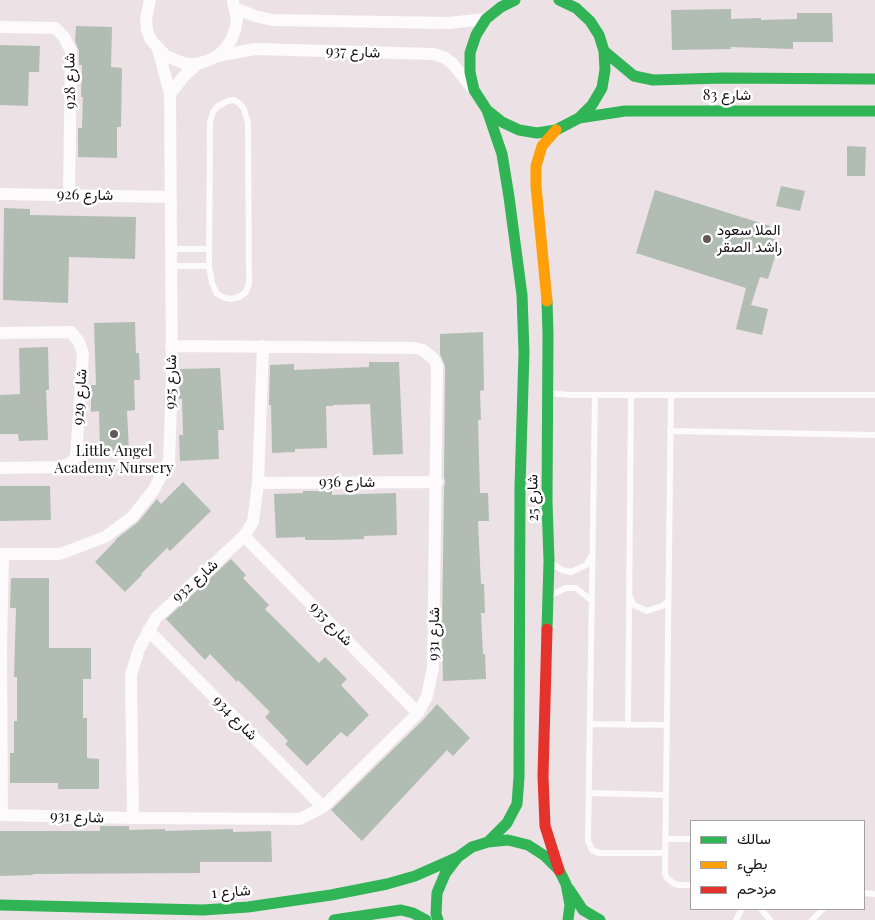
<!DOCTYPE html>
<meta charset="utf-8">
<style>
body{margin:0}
#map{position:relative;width:875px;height:920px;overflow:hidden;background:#ece1e5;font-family:"Playfair Display",Vazirmatn,serif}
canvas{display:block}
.legend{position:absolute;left:690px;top:820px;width:175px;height:90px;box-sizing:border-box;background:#fff;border:1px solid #a19fa0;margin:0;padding:6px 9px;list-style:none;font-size:15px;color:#150f11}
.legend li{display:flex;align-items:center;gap:10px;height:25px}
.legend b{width:25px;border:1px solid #a19fa0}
</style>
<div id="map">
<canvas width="875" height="920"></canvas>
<ul class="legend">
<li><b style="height:6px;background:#30b455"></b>سالك</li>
<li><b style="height:6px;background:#ff9f0a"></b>بطيء</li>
<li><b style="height:6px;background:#e5322d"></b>مزدحم</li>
</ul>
</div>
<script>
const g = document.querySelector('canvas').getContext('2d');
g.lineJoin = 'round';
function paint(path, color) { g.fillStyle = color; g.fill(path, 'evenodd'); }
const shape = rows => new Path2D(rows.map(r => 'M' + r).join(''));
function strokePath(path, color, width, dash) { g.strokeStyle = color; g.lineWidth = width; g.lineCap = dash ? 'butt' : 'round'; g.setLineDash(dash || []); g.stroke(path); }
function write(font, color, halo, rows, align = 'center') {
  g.font = font + ' "Playfair Display",Vazirmatn,serif'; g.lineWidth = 5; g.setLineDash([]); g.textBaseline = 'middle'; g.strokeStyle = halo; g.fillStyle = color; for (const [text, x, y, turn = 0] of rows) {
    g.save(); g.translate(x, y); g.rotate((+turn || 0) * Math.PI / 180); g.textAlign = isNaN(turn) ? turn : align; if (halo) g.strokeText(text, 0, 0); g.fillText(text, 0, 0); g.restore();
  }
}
const building = shape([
 [731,9,731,19,761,18,761,20,797,19,797,13,832,13,833,42,793,42,793,49,731,47,731,49,672,50,671,10],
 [76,26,112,27,111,67,122,68,121,127,117,127,117,158,78,157,78,128,82,128,83,97,81,97,82,65,79,65,79,51,75,41],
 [0,45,40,46,39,72,29,72,28,106,0,105],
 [847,146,866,147,865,176,847,176],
 [781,186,805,191,800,211,776,206],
 [655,190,770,226,767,237,780,241,768,279,760,277,751,305,768,309,762,335,736,329,746,288,636,253],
 [4,208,30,209,30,215,136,217,135,259,69,257,68,303,3,300],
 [135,322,136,353,139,353,140,380,134,380,135,410,127,411,129,450,100,451,99,411,91,412,91,385,96,385,94,323],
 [483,332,484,390,480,391,481,420,478,420,480,493,488,493,489,521,478,521,481,584,484,584,485,613,481,613,483,654,485,654,486,679,443,681,442,636,444,487,445,482,444,477,445,366,440,354,440,334],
 [48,347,49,390,46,390,48,440,19,441,18,434,0,434,0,395,20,394,19,348],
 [369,362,399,362,403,454,373,455,370,404,333,405,333,406,326,406,327,448,295,449,295,452,272,453,271,405,269,405,270,365,294,364,294,370,369,367],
 [220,368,224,430,218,430,219,459,180,461,179,435,183,435,182,399,179,399,180,369],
 [183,482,211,511,170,551,167,548,141,574,142,575,125,592,95,562,116,540,116,539,138,522,157,499,161,504],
 [0,486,50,486,51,520,0,521],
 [303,491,332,491,332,495,396,493,397,535,364,536,364,539,335,540,305,540,305,537,276,538,274,494,303,493],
 [231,559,246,575,243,578,269,605,265,609,319,663,325,657,347,679,341,685,369,715,347,737,341,732,307,766,285,744,288,741,265,717,270,712,238,680,237,682,210,654,205,660,166,619],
 [11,578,49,578,49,648,91,648,91,679,83,679,83,718,87,718,87,758,99,759,99,789,58,789,58,783,10,783,10,753,14,753,14,721,17,721,17,677,14,677,16,608,10,608],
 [437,704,470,738,453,756,447,750,362,841,331,810,424,719],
 [100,826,129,826,129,830,165,829,165,831,233,829,233,832,271,831,272,862,200,862,200,873,33,874,33,875,0,876,0,831,100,831]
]);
const lane = shape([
 [234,100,239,103,244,109,248,123,249,283,246,292,239,297,231,299,225,298,217,294,212,283,209,266,210,122,213,112,218,106,228,101,234,100],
 [171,249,209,249],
 [171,266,209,266],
 [549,393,570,395,875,395],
 [595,395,588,841,592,850,599,853,665,853],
 [671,396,665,873,666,877,673,883,678,885,691,885],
 [670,431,875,435],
 [551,563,562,570,571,572,586,565,592,556],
 [551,595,566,588,576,588,592,601],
 [630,597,634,605,647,611,662,606,668,601],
 [590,724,667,725],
 [628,725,631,395],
 [589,793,666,795],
 [665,839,691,839],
 [864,893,875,894],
 [761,909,770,920],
 [736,920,742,909],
 [812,920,823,909]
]);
const street = shape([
 [150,0,146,19,147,30,151,40,166,56,186,64,197,64,207,61,217,56,225,49,231,40,235,30,237,19,233,2],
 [235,8,255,16,272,20,448,23,486,19],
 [0,27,55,28,64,37,71,51,69,195],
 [217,56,255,49,434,54,445,58,452,63,472,88],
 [170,94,185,75,197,64],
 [0,194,170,197],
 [0,333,71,332,79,342,83,354,76,457,69,464,60,467,0,468],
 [258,483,437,482],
 [244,536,418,713],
 [0,554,60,554,105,537,132,517,153,491,169,461,172,379,170,94,158,49],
 [148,630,323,807],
 [0,815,133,818,300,819,323,807,418,713,427,696,433,668,437,366,434,359,423,350,415,348,171,346],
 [2,815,1,646,3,554],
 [133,818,131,675,139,649,156,618,244,536,253,522,258,483,263,346]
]);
const fast = shape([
 [515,0,501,7,486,19,476,35,470,53,470,72,474,90,487,110,502,122,519,130,537,133,556,130,579,118,592,105,602,88,605,70,604,51,599,35,590,21,576,8,559,0],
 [604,51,634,76,653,80,723,78,875,79],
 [487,110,502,154,509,197,522,295,524,352,520,487,519,777,517,804,507,823,488,842],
 [579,118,625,111,875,111],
 [547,301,548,334,547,502,549,561,547,629],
 [569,889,583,910,600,920],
 [0,905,203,910,248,907,331,895,387,884,415,876,458,857],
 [334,920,401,910,413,913,426,920],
 [438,920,436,914,437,893,445,874,458,857,472,847,488,842,508,840,528,845,545,856,559,870,566,884,570,905,568,920]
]);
const slow = shape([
 [547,301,536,186,536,166,542,146,556,130]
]);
const jam = shape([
 [547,629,543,776,545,826,559,870]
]);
const markers = [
 [707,239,5,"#60585b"],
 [114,434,5,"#60585b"]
];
const streetNames = [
 ["شارع 937",353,52,2],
 ["شارع 928",70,81,-91],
 ["شارع 83",727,95],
 ["شارع 926",85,195,1],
 ["شارع 925",171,382,-89],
 ["شارع 929",80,397,-86],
 ["شارع 936",347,482],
 ["شارع 25",533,498,-91],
 ["شارع 932",195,581,-42],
 ["شارع 935",331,624,46],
 ["شارع 931",434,634,-89],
 ["شارع 934",235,718,45],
 ["شارع 931",77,817,2],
 ["شارع 1",231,892,-5]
];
const poiNames = [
 ["الملا سعود",717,230],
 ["راشد الصقر",717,247],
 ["Little Angel",114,451,"center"],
 ["Academy Nursery",114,468,"center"]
];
paint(building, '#b1bdb2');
strokePath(lane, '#fcfafb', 6);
strokePath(street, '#fcfafb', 12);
strokePath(fast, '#30b455', 11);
strokePath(slow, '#ff9f0a', 11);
strokePath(jam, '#e5322d', 11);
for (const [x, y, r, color] of markers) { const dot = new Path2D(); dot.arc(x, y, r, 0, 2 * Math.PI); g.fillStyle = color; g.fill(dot); strokePath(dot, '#fff', 2); }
write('15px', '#150f11', '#fff', streetNames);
write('15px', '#150f11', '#fff', poiNames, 'left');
</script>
